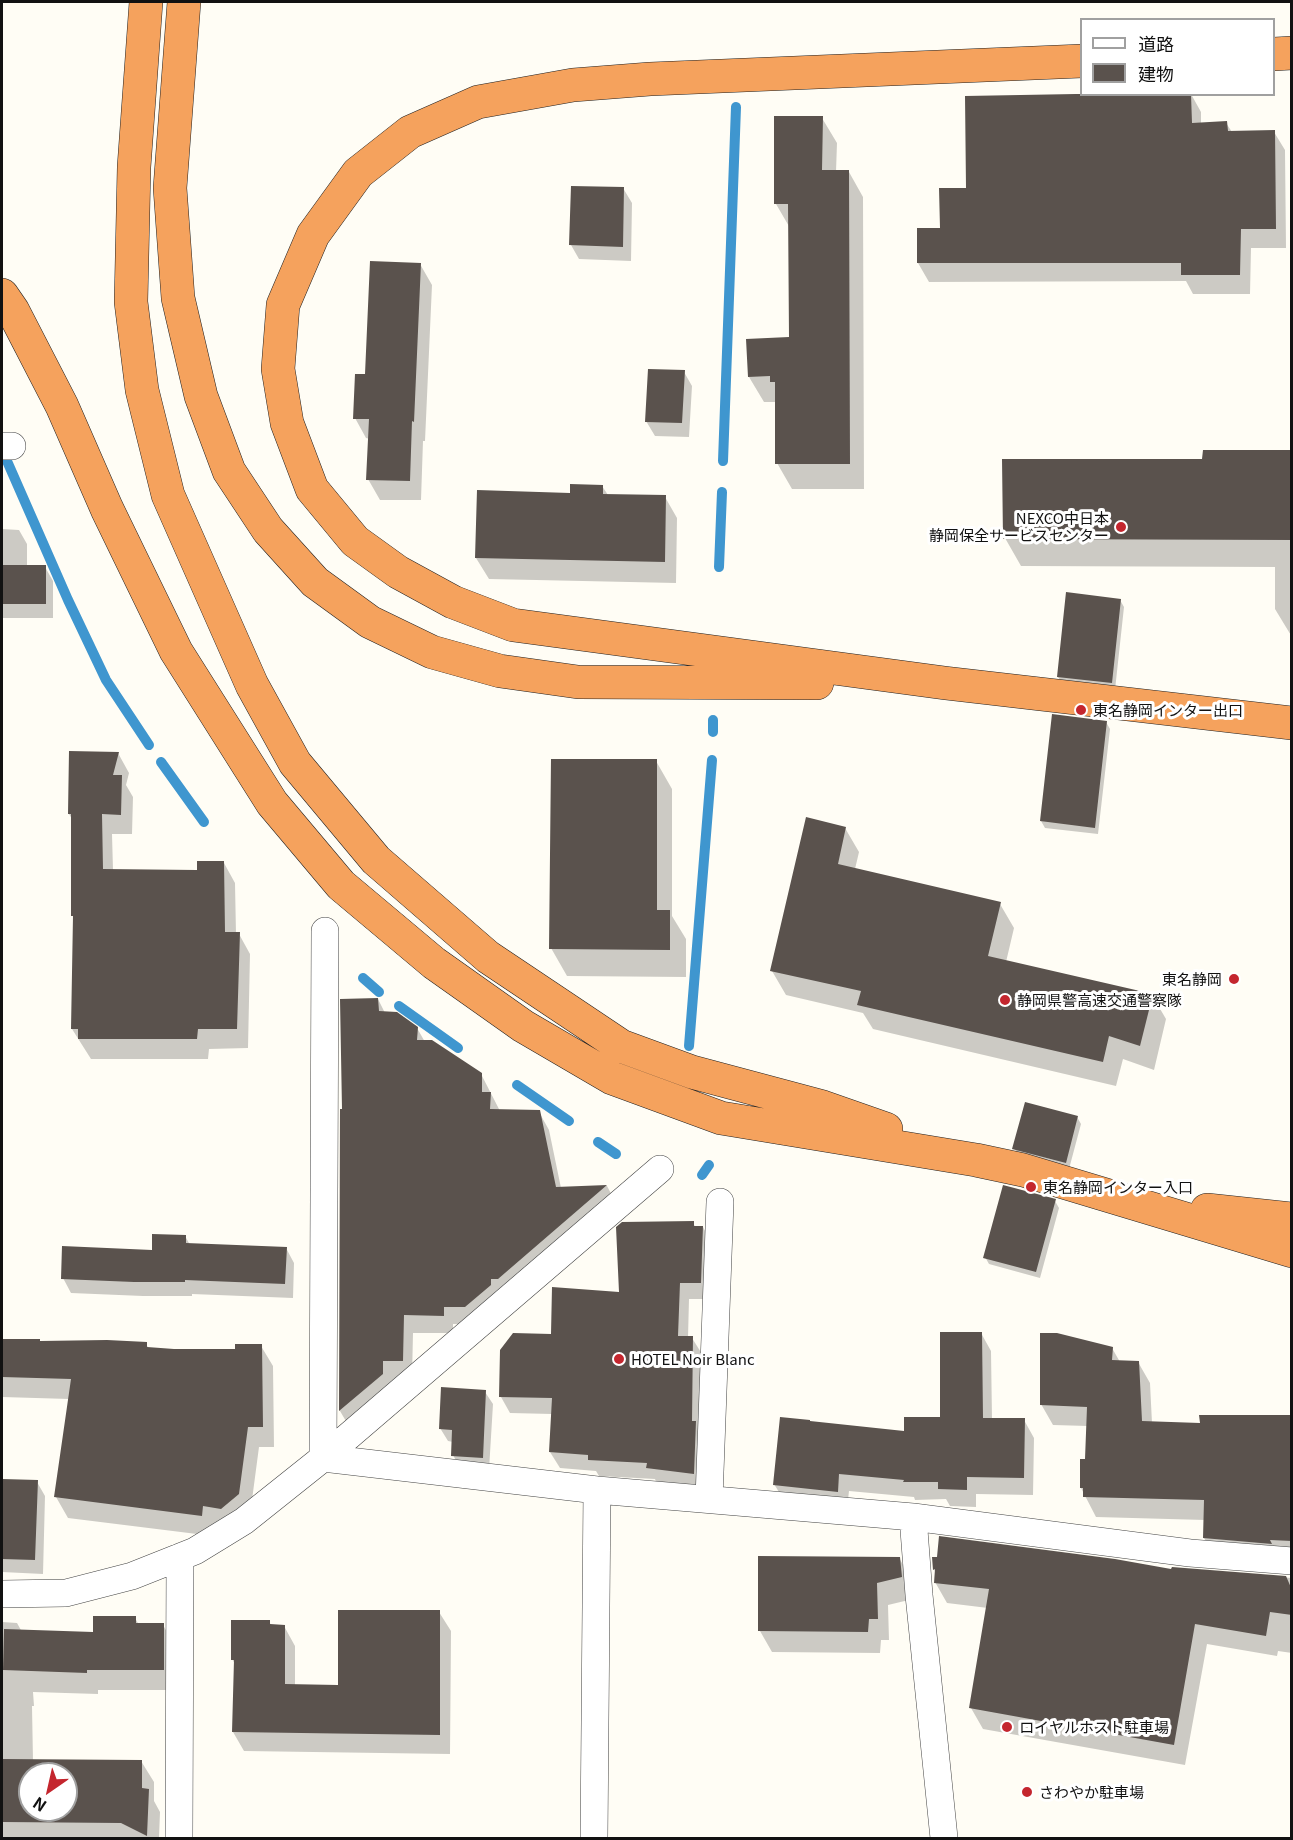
<!DOCTYPE html>
<meta charset="utf-8">
<style>
body{margin:0}
#map{position:relative;width:1293px;height:1840px;overflow:hidden;background:#fffdf5;font-family:Georgia,"Noto Sans JP",serif}
canvas{display:block}
.frame{position:absolute;inset:0;border:3px solid #111;pointer-events:none}
.legend{position:absolute;left:1080px;top:18px;width:195px;height:78px;box-sizing:border-box;background:#fff;border:2px solid #a0a0a0;margin:0;padding:8px 10px;list-style:none;font-size:18px;color:#111}
.legend li{display:flex;align-items:center;gap:12px;height:30px}
.legend b{width:30px;border:2px solid #a0a0a0}
.north{position:absolute;left:18px;top:1762px;width:60px;height:60px;box-sizing:border-box;background:#fff;border:2px solid #a0a0a0;border-radius:50%;rotate:214deg;font-size:16px;font-weight:700;line-height:24px;text-align:center;color:#111}
.north::after{content:'';display:block;margin:auto;width:21px;height:27px;background:#c4262e;clip-path:polygon(50% 0,100% 100%,50% 72%,0 100%)}
</style>
<div id="map">
<canvas width="1293" height="1840"></canvas>
<div class="frame"></div>
<ul class="legend">
<li><b style="height:8px;background:#fff"></b>道路</li>
<li><b style="height:16px;background:#5a524d"></b>建物</li>
</ul>
<div class="north">N</div>
</div>
<script>
const g = document.querySelector('canvas').getContext('2d');
g.lineJoin = 'round';
function paint(path, color) { g.fillStyle = color; g.fill(path, 'evenodd'); }
const shape = rows => new Path2D(rows.map(r => 'M' + r).join(''));
function strokePath(path, color, width, dash) { g.strokeStyle = color; g.lineWidth = width; g.lineCap = dash ? 'butt' : 'round'; g.setLineDash(dash || []); g.stroke(path); }
function write(font, color, halo, rows, align = 'center') {
  g.font = font + ' Georgia,"Noto Sans JP",serif'; g.lineWidth = 6; g.setLineDash([]); g.textBaseline = 'middle'; g.strokeStyle = halo; g.fillStyle = color; for (const [text, x, y, turn = 0] of rows) {
    g.save(); g.translate(x, y); g.rotate((+turn || 0) * Math.PI / 180); g.textAlign = isNaN(turn) ? turn : align; if (halo) g.strokeText(text, 0, 0); g.fillText(text, 0, 0); g.restore();
  }
}
const shadow = shape([
 [1191,94,1201,112,1201,124,1226,123,1232,132,1274,132,1285,150,1286,248,1251,248,1250,294,1193,294,1186,281,929,282,918,263,968,189],
 [822,118,837,143,836,172,849,172,863,197,864,489,792,489,777,463,777,402,764,402,749,377,790,338,790,228,776,204],
 [623,188,632,203,631,261,579,259,571,245],
 [420,264,432,285,425,441,423,441,421,500,380,500,368,479,370,439,366,438,355,418,366,376],
 [684,372,692,386,689,437,655,436,646,421],
 [1292,451,1292,637,1275,609,1275,567,1021,566,1005,538,1204,461],
 [602,486,608,495,665,497,677,518,676,583,489,579,476,558,572,495],
 [2,529,19,530,27,544,27,567,45,567,53,581,53,618,2,618],
 [1120,600,1124,607,1115,690,1062,683,1058,677],
 [1106,722,1110,729,1098,834,1045,828,1041,821],
 [118,753,129,773,126,785,133,797,132,834,112,834,113,870,198,871,224,863,235,883,236,934,239,934,250,954,248,1048,209,1049,208,1059,91,1059,72,1029,75,920,72,915,72,819,69,814],
 [656,761,672,789,672,916,686,939,686,977,567,976,551,948],
 [845,828,859,852,855,869,1000,904,1014,928,1006,962,1152,995,1166,1019,1154,1070,1123,1059,1116,1086,873,1029,863,1013,786,995,772,971],
 [378,999,385,1013,417,1028,425,1042,481,1074,500,1111,539,1112,549,1130,561,1188,607,1186,616,1203,476,1324,453,1324,453,1333,413,1333,412,1378,393,1379,393,1393,350,1428,340,1411,342,1110],
 [1077,1117,1081,1124,1069,1169,1018,1155,1014,1148],
 [1055,1201,1059,1208,1040,1278,989,1264,985,1257],
 [693,1223,696,1228,703,1227,712,1244,710,1299,689,1299,688,1338,692,1338,702,1354,703,1490,657,1484,655,1479,599,1476,596,1471,560,1468,550,1452,552,1414,510,1413,501,1397,553,1335,621,1293],
 [185,1236,190,1245,286,1248,294,1263,293,1298,192,1294,192,1296,143,1296,71,1293,63,1278,153,1251],
 [981,1333,991,1351,992,1419,1024,1420,1034,1438,1033,1495,976,1494,976,1507,950,1506,946,1499,915,1500,914,1497,849,1491,847,1509,785,1502,774,1484,942,1419],
 [2,1340,39,1341,40,1343,146,1344,149,1349,237,1351,261,1346,273,1366,274,1447,259,1447,250,1515,213,1536,68,1518,56,1497,69,1399,2,1397],
 [1112,1348,1120,1362,1138,1362,1150,1383,1152,1423,1201,1424,1292,1416,1292,1565,1216,1559,1204,1538,1205,1520,1096,1517,1081,1488,1087,1460,1088,1426,1053,1425,1041,1404],
 [485,1392,493,1404,489,1470,460,1468,453,1455,453,1442,448,1441,440,1428],
 [2,1481,37,1482,45,1496,43,1574,2,1572],
 [899,1558,912,1580,913,1599,888,1605,889,1640,881,1640,880,1653,772,1652,760,1631],
 [933,1558,1173,1571,1173,1568,1292,1578,1292,1653,1278,1651,1277,1656,1207,1644,1185,1765,983,1729,971,1708,988,1608,947,1603,935,1582,936,1573,934,1569],
 [439,1612,451,1631,450,1754,244,1751,233,1732,235,1664,232,1659,269,1622,272,1626,284,1626,295,1646,295,1686,339,1687],
 [135,1618,139,1625,163,1625,175,1646,175,1690,98,1690,98,1694,33,1692,34,1706,32,1706,33,1761,141,1761,154,1782,154,1801,160,1812,159,1838,2,1838,2,1622,17,1623,22,1632,95,1634],
 [30,1774,66,1774,66,1810,30,1810]
]);
const stream = shape([
 [7,461,68,600,106,680,149,745],
 [723,461,736,107],
 [719,567,722,492],
 [713,732,713,720],
 [161,762,204,822],
 [363,978,379,992],
 [399,1006,458,1048],
 [689,1046,712,760],
 [517,1085,569,1121],
 [598,1142,616,1154],
 [702,1175,709,1165]
]);
const building = shape([
 [1076,94,1191,94,1192,123,1227,121,1228,131,1275,130,1276,229,1241,229,1240,275,1181,275,1181,263,917,263,917,228,940,228,939,188,966,188,965,96],
 [774,116,823,116,822,170,849,170,850,464,775,464,775,382,770,382,770,376,748,377,746,339,789,337,788,204,774,204],
 [571,186,624,187,623,247,569,245],
 [370,261,421,263,414,422,412,421,410,481,366,480,369,419,353,419,355,374,365,374],
 [648,369,685,370,682,423,645,422],
 [1203,450,1292,450,1292,540,1003,539,1002,459,1202,459],
 [570,484,603,485,603,494,666,495,665,562,475,558,477,490,570,493],
 [2,565,46,565,46,604,2,604],
 [1066,592,1121,599,1112,683,1057,677],
 [1052,714,1107,721,1095,828,1040,821],
 [69,751,119,752,113,775,122,775,121,815,102,814,103,869,197,870,197,861,224,861,225,932,240,932,237,1029,198,1029,197,1039,78,1039,78,1029,71,1029,73,916,71,916,71,814,68,814],
 [551,759,657,759,657,910,670,910,670,950,549,949],
 [806,817,846,827,838,864,1001,902,988,956,1153,994,1140,1046,1109,1036,1103,1062,857,1005,861,991,770,971],
 [378,998,379,1011,397,1012,418,1027,417,1040,432,1040,482,1073,482,1092,491,1092,490,1109,540,1110,556,1187,607,1185,498,1279,491,1279,491,1285,465,1307,444,1307,444,1316,404,1315,403,1361,383,1361,383,1374,339,1411,340,1109,342,1109,340,999],
 [1025,1102,1078,1116,1066,1163,1012,1149],
 [1003,1185,1056,1199,1036,1272,983,1258],
 [694,1221,694,1226,703,1226,701,1283,680,1283,678,1336,693,1336,692,1421,696,1421,694,1474,646,1468,647,1463,588,1460,588,1455,549,1452,552,1398,499,1397,500,1350,513,1333,551,1334,552,1287,619,1292,616,1227,622,1222],
 [152,1234,186,1235,186,1243,287,1247,285,1284,185,1280,185,1282,134,1282,61,1279,62,1246,152,1250],
 [940,1332,982,1332,983,1418,1025,1418,1024,1478,967,1477,967,1490,938,1489,938,1482,903,1482,904,1480,839,1474,838,1492,773,1485,780,1417,810,1420,810,1421,904,1431,904,1417,940,1417],
 [1040,1333,1057,1333,1113,1347,1112,1360,1139,1361,1142,1421,1200,1423,1199,1415,1292,1415,1292,1541,1270,1540,1272,1544,1203,1538,1204,1500,1083,1497,1083,1488,1080,1488,1080,1459,1085,1459,1087,1407,1040,1405],
 [2,1339,40,1339,40,1341,107,1340,147,1342,147,1347,174,1349,235,1349,235,1344,262,1344,263,1427,248,1427,239,1494,221,1509,203,1506,202,1516,54,1497,71,1379,2,1377],
 [441,1387,486,1390,483,1458,451,1456,452,1430,439,1429],
 [2,1479,38,1480,35,1560,2,1559],
 [939,1536,1115,1559,1171,1569,1172,1567,1286,1576,1292,1590,1292,1615,1270,1612,1266,1636,1195,1624,1174,1745,969,1708,989,1589,934,1583,935,1569,933,1570,932,1557,937,1557],
 [758,1556,900,1557,902,1577,877,1583,878,1619,869,1619,868,1632,758,1631],
 [338,1610,440,1610,440,1735,232,1732,234,1660,231,1660,231,1620,270,1620,270,1624,285,1625,285,1684,338,1685],
 [93,1616,136,1616,136,1623,164,1623,164,1670,87,1670,87,1673,3,1670,4,1629,93,1632],
 [2,1759,142,1760,142,1788,149,1789,147,1836,121,1823,2,1822],
 [30,1774,66,1774,66,1810,30,1810]
]);
const minor = shape([
 [2,446,12,446],
 [325,931,323,1458,597,1490,913,1517,1190,1553,1292,1561],
 [709,1499,720,1202],
 [913,1517,919,1595,944,1838],
 [2,1594,66,1593,132,1576,195,1551,244,1521,323,1458,660,1169],
 [179,1838,180,1557],
 [594,1838,597,1490]
]);
const motorway = shape([
 [146,2,134,167,131,302,142,390,168,495,252,685,295,763,376,860,488,957,621,1046,692,1072,823,1107,886,1129],
 [184,2,170,188,178,298,201,396,229,471,268,530,315,582,370,622,432,652,500,671,578,682,817,683],
 [1274,54,1292,53],
 [1082,61,650,79,573,85,478,102,410,132,358,173,313,235,283,305,278,369,287,423,312,489,355,541,398,572,453,602,513,625,945,683,1292,723],
 [2,295,13,311,62,406,107,509,176,651,272,803,341,885,434,963,523,1026,612,1078,721,1118,976,1160,1023,1170,1292,1251],
 [1207,1210,1292,1219]
]);
const markers = [
 [1121,527,6,"#c4262e"],
 [1081,710,6,"#c4262e"],
 [1234,979,6,"#c4262e"],
 [1005,1000,6,"#c4262e"],
 [1031,1187,6,"#c4262e"],
 [619,1359,6,"#c4262e"],
 [1007,1727,6,"#c4262e"],
 [1027,1792,6,"#c4262e"]
];
const poiNames = [
 ["NEXCO中日本",1109,518,"right"],
 ["静岡保全サービスセンター",1109,535,"right"],
 ["東名静岡インター出口",1093,710],
 ["東名静岡",1222,979,"right"],
 ["静岡県警高速交通警察隊",1017,1000],
 ["東名静岡インター入口",1043,1187],
 ["HOTEL Noir Blanc",631,1359],
 ["ロイヤルホスト駐車場",1019,1727],
 ["さわやか駐車場",1039,1792]
];
paint(shadow, '#0003');
strokePath(stream, '#3f96cf', 10);
paint(building, '#5a524d');
strokePath(minor, '#444', 28);
strokePath(motorway, '#222', 34);
strokePath(minor, '#fff', 27);
strokePath(motorway, '#f5a25d', 33);
for (const [x, y, r, color] of markers) { const dot = new Path2D(); dot.arc(x, y, r, 0, 2 * Math.PI); g.fillStyle = color; g.fill(dot); strokePath(dot, '#fff', 2); }
write('15px', '#111', '#fff', poiNames, 'left');
</script>
